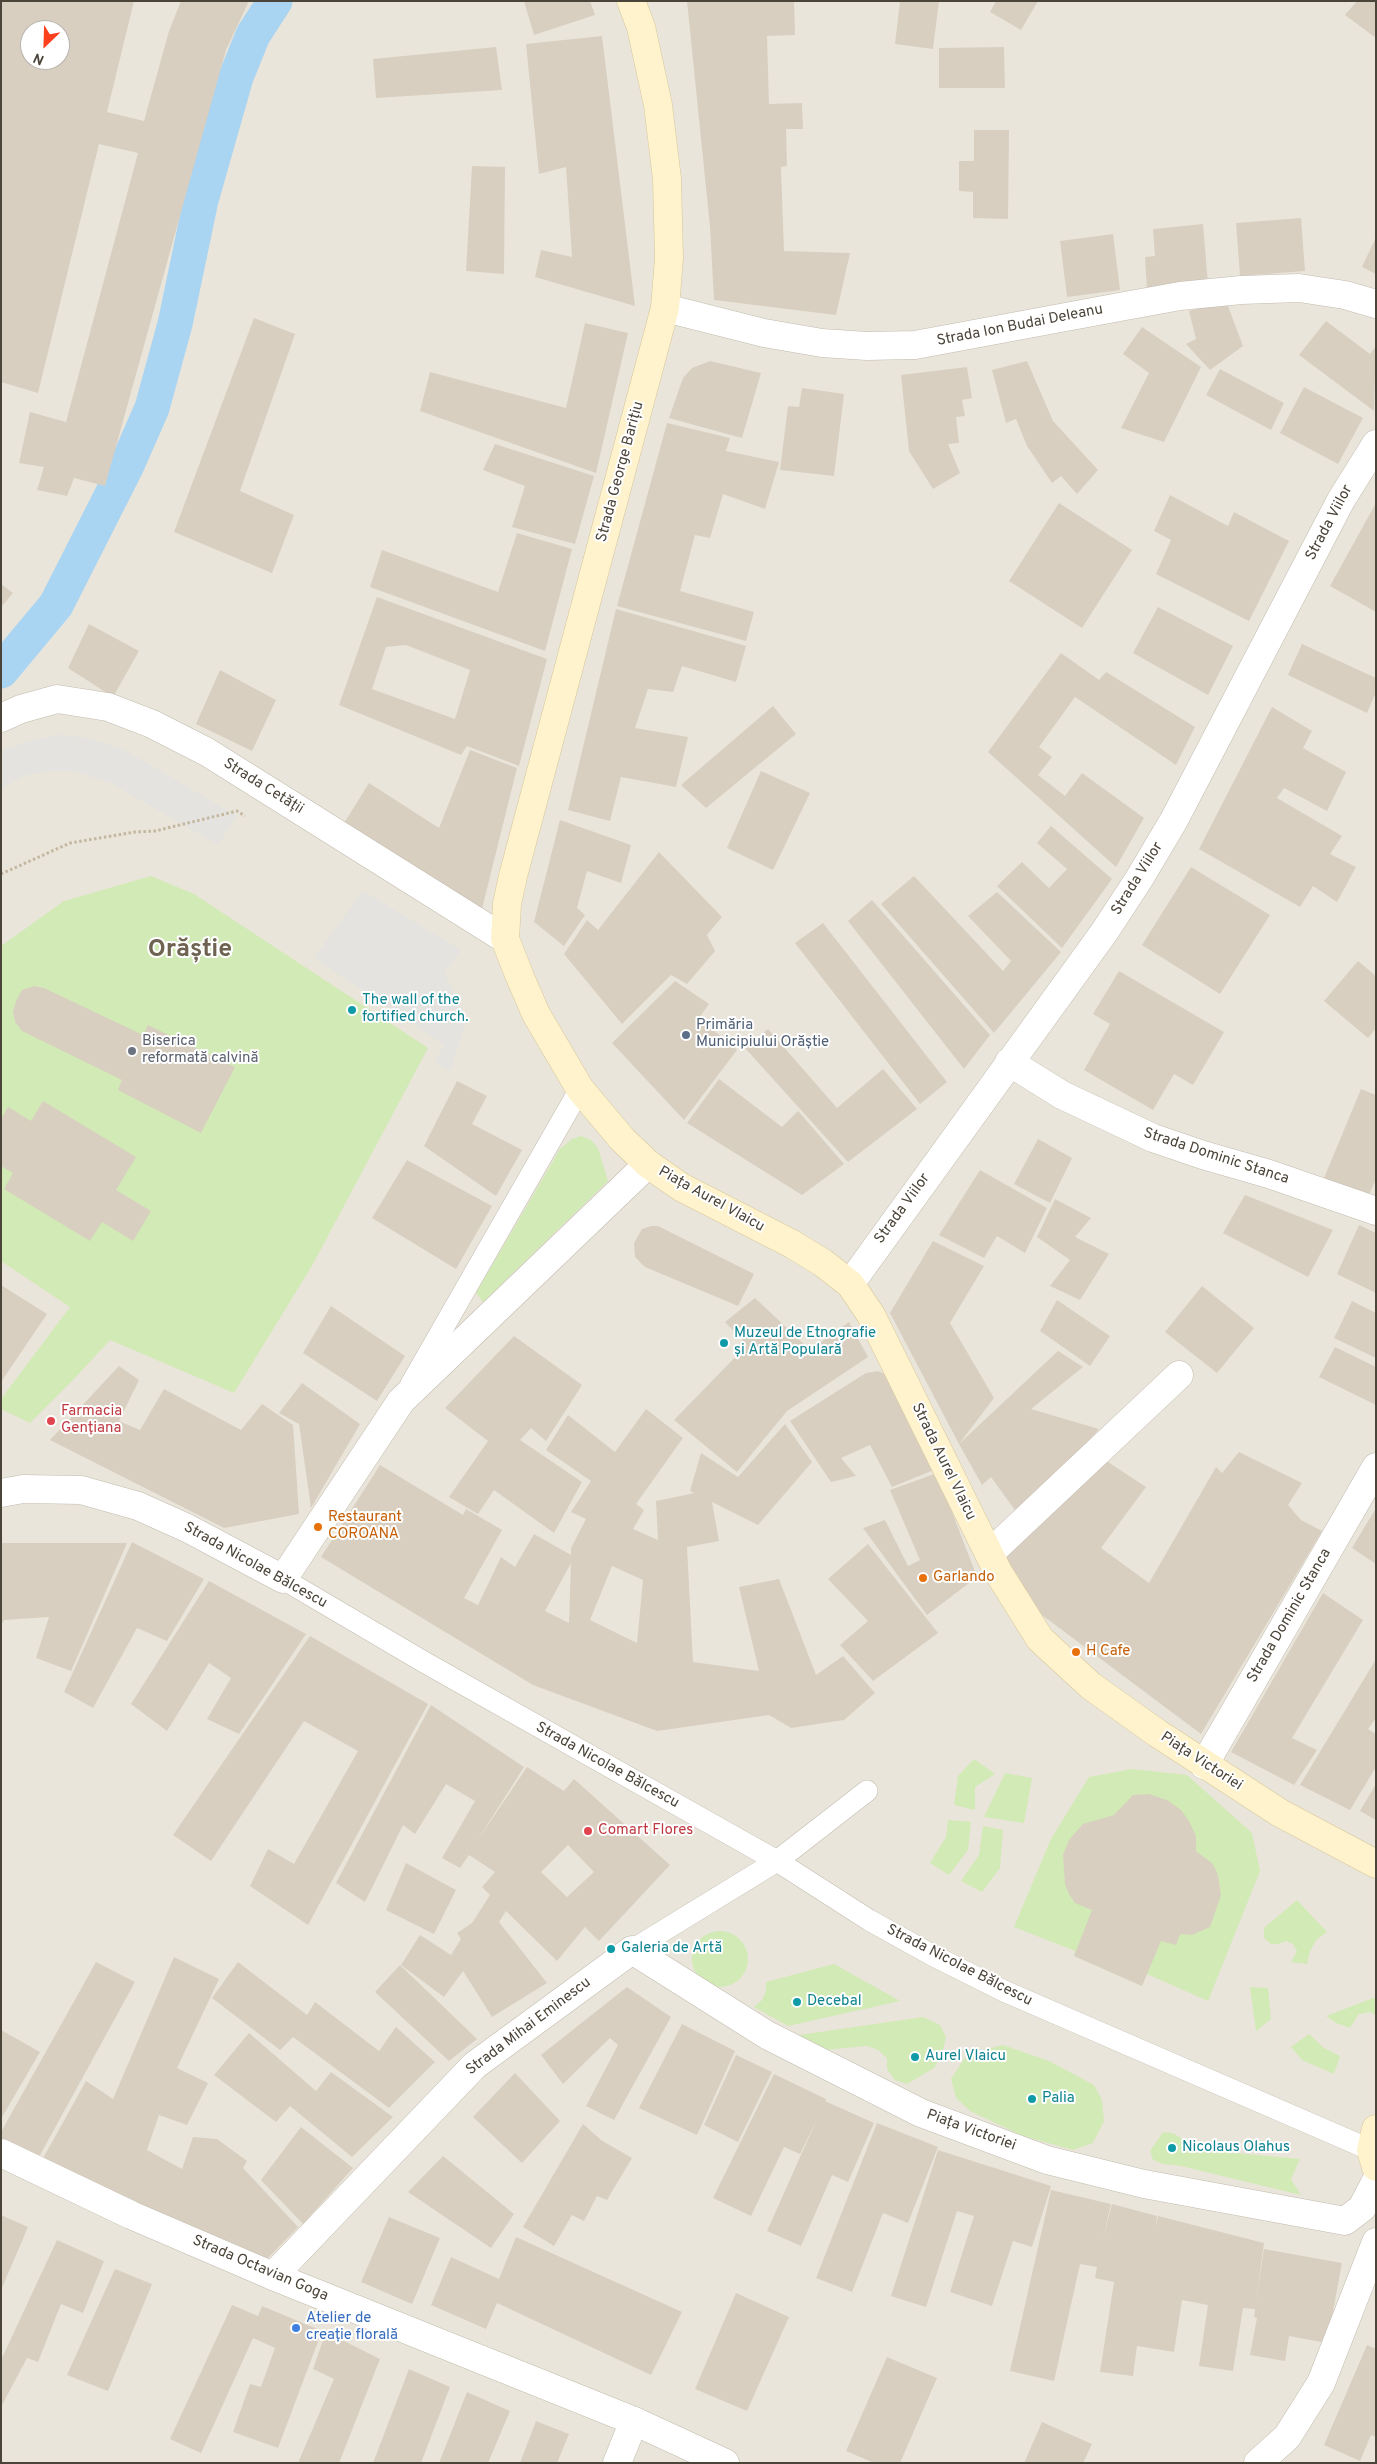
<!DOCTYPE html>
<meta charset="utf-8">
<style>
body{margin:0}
#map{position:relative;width:1377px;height:2464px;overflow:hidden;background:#f6f3ec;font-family:Overpass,sans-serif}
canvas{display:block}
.frame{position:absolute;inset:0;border:2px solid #4b4439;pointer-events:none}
.north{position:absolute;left:20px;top:20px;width:50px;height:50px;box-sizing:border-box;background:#fff;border:1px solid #b7b4b0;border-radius:50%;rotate:204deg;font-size:14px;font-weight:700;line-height:20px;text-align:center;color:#4b4439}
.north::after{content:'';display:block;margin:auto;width:18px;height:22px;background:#fc3f1d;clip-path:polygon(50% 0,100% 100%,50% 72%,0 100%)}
</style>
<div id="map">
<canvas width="1377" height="2464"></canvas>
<div class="frame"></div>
<div class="north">N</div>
</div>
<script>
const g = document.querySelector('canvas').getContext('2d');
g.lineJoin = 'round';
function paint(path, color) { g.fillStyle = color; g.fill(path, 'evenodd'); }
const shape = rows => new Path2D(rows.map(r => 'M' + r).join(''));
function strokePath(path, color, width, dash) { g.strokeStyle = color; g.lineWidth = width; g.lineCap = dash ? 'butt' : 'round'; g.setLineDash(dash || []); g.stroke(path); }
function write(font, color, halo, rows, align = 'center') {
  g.font = font + ' Overpass,sans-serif'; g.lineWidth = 4; g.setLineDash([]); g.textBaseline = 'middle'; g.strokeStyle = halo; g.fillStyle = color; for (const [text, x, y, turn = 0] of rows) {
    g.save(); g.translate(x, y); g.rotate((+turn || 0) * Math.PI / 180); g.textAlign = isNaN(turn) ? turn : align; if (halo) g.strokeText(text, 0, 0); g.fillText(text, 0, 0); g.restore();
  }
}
const residential = shape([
 [1,1,1376,1,1376,2463,1,2463],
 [30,30,60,30,60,60,30,60]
]);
const green = shape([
 [151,876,194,894,428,1048,313,1264,234,1393,110,1340,73,1380,30,1423,1,1409,1,1399,70,1307,1,1261,1,946,64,901],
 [581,1136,591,1140,598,1148,608,1181,483,1302,476,1293,560,1149,572,1139],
 [974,1759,995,1774,975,1787,975,1810,954,1805,958,1776],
 [1132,1769,1187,1775,1252,1833,1260,1871,1208,2001,1147,1974,1142,1986,1074,1956,1075,1951,1014,1927,1051,1839,1089,1777],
 [1005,1773,1032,1778,1024,1823,984,1817],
 [948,1820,971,1822,968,1850,949,1875,930,1863,946,1837],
 [983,1826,1003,1830,1000,1868,982,1892,961,1881,979,1855],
 [1297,1900,1327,1932,1317,1939,1310,1951,1307,1964,1291,1962,1297,1951,1293,1944,1286,1941,1278,1944,1271,1944,1264,1938,1264,1928],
 '692 1959a28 28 0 1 1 56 0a28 28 0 1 1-56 0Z',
 [834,1964,900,2001,788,2026,754,2007,762,2000,766,1991,766,1982],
 [1250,1987,1268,1988,1271,2019,1256,2031],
 [1376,1997,1376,2015,1370,2012,1359,2014,1350,2028,1336,2023,1326,2016],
 [923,2017,940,2025,946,2037,942,2054,934,2068,907,2084,895,2080,887,2069,887,2058,878,2050,867,2046,824,2050,799,2035],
 [1309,2034,1324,2048,1340,2056,1334,2074,1302,2060,1291,2047],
 [1003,2045,1049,2061,1094,2085,1102,2100,1104,2121,1093,2143,1073,2150,1023,2136,970,2111,956,2098,951,2079,964,2059,979,2051],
 [1163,2132,1173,2133,1186,2141,1193,2149,1300,2159,1291,2179,1301,2195,1181,2166,1163,2164,1153,2160,1150,2151]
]);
const parking = shape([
 [57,735,84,737,123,749,237,816,218,845,109,782,72,771,47,771,24,776,1,789,1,751,32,740],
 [363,891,461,950,444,973,467,1019,450,1071,435,1062,444,1045,314,958]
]);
const canal = shape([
 [1,671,56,605,127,465,152,408,175,324,201,200,236,77,253,35,275,1]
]);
const building = shape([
 [1,1,134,1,107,112,144,121,169,31,181,1,249,1,226,50,105,486,74,478,67,496,37,490,44,467,19,463,30,412,66,422,138,153,99,144,38,393,1,382],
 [30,30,60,30,60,60,30,60],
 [524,1,590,1,595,15,534,35],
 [687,1,794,1,795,35,767,36,769,104,802,103,803,129,786,129,787,166,781,167,784,251,850,253,836,315,714,300,710,227],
 [900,1,939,1,933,49,895,44],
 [996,1,1038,1,1021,30,990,12],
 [1357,1,1376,1,1376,38,1345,15],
 [602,36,635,306,535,277,541,250,572,257,566,167,539,174,526,44],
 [496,47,502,90,376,98,373,59],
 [1004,47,1005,88,939,88,939,48],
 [974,130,1009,130,1008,219,973,218,973,192,959,191,959,161,974,161],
 [472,166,505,167,504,274,466,271],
 [1301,218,1305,271,1240,276,1236,223],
 [1203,224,1208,284,1147,289,1145,257,1155,256,1153,229],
 [1113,234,1120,290,1067,297,1060,241],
 [1376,237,1376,274,1362,267],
 [1226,301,1243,346,1210,370,1186,344,1196,339,1189,311],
 [254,318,295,334,240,491,294,515,272,573,174,532],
 [1326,321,1370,354,1376,346,1374,411,1299,355],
 [585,323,628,333,596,473,420,411,430,372,566,408],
 [1142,327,1201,367,1164,442,1121,428,1149,373,1123,354],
 [710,361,761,373,742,438,669,418,683,378,692,368],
 [1027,361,1053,421,1098,470,1077,494,1061,476,1052,483,1027,446,1016,419,1006,423,992,370],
 [967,367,972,398,962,400,965,416,956,417,959,443,948,444,960,473,933,489,909,451,901,375],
 [1220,369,1284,403,1271,430,1206,395],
 [1304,387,1363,418,1338,464,1280,433],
 [802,388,844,394,834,476,780,470,788,406,799,407],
 [667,423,730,438,726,451,779,462,765,509,723,494,710,538,695,535,680,591,754,612,746,641,617,606],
 [495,444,594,476,575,544,512,527,525,486,483,470],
 [1170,495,1228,526,1234,512,1289,541,1249,621,1156,574,1171,540,1154,531],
 [1059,503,1132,550,1082,628,1009,581],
 [1376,503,1376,612,1330,586],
 [517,533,572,549,545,651,370,587,382,550,498,592],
 [1,584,13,593,1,607],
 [377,597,547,659,519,766,467,746,461,755,339,705],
 [406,645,470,670,455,719,372,689,386,647],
 [1158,607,1233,646,1208,695,1133,653],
 [616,609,746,646,736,682,682,666,673,692,648,689,635,728,688,737,676,787,621,777,610,821,568,810],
 [89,624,139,651,113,697,68,668],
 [1302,644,1376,678,1376,692,1367,713,1288,675],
 [1061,653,1099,680,1106,672,1195,727,1176,765,1075,697,1039,747,1052,757,1038,775,1065,796,1082,773,1144,818,1116,867,988,752],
 [220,670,276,700,252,751,196,724],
 [773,706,796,734,706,808,681,785],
 [1272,707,1312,731,1303,748,1346,772,1327,811,1284,788,1277,798,1342,836,1330,854,1356,867,1337,902,1313,886,1300,907,1199,849],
 [470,750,517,768,481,913,341,828,369,783,439,828],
 [761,771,810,793,773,870,727,848],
 [560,820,631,845,621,883,587,871,577,908,585,915,564,946,534,922],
 [1051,826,1112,879,1062,948,997,886,1022,862,1049,888,1067,869,1037,843],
 [659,852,722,917,707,935,715,951,687,984,671,975,622,1024,564,954,587,920,598,930],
 [1191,867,1270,915,1220,994,1142,945],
 [914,876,1003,971,1011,961,968,916,997,892,1061,952,994,1033,881,904],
 [872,900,990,1035,964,1069,848,921],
 [823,923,947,1082,920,1104,795,943],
 [1358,961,1376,976,1376,1028,1368,1038,1324,1001],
 [1119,971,1224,1032,1193,1085,1174,1074,1153,1110,1084,1070,1110,1024,1093,1014],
 [675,981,709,1004,699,1018,737,1050,684,1120,612,1043],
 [34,986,44,988,143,1035,148,1025,235,1067,201,1133,118,1090,122,1080,22,1031,15,1022,13,1012,16,1001,22,990],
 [768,1029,837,1108,883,1069,917,1109,848,1162,745,1048],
 [719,1079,782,1127,798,1111,844,1164,802,1195,687,1123],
 [457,1081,487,1096,472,1124,522,1150,496,1196,424,1146],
 [1361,1089,1376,1095,1376,1179,1368,1197,1324,1178],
 [43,1101,136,1157,116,1190,151,1211,133,1241,102,1222,90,1241,4,1189,13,1173,1,1166,1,1119,8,1107,31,1121],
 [1038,1139,1072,1158,1050,1203,1014,1184],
 [407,1160,492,1206,456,1269,372,1218],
 [980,1170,1047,1208,1025,1253,997,1236,984,1258,939,1235],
 [1245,1195,1333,1230,1308,1277,1223,1233],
 [1055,1199,1091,1218,1075,1237,1109,1254,1080,1300,1050,1286,1070,1260,1037,1237],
 [1359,1225,1376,1233,1376,1293,1337,1274],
 [651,1226,658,1226,754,1274,738,1306,645,1267,635,1257,634,1243,642,1229],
 [933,1241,984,1266,950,1323,994,1398,959,1444,1058,1351,1083,1367,1031,1409,1099,1429,1042,1497,1020,1517,991,1477,982,1485,959,1444,890,1313],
 [1,1285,47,1314,1,1382],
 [1202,1286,1254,1328,1217,1373,1165,1332],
 [755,1298,810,1350,849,1322,868,1357,787,1411,737,1472,674,1420,747,1345,725,1322],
 [1057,1300,1110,1336,1090,1366,1040,1331],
 [1352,1301,1376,1313,1376,1358,1334,1338],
 [331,1306,405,1356,377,1401,303,1353],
 [514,1336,582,1385,546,1441,531,1428,520,1440,582,1482,554,1533,494,1490,478,1514,449,1497,488,1441,445,1408],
 [1335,1347,1376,1367,1376,1405,1319,1377],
 [119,1366,139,1380,119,1421,140,1430,164,1389,241,1430,262,1404,293,1425,299,1514,224,1528,50,1440],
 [878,1371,889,1376,934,1470,892,1487,870,1445,841,1458,856,1476,831,1482,790,1421,866,1373],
 [302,1383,360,1424,311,1508,299,1424,279,1413],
 [646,1409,683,1438,636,1504,644,1510,633,1529,658,1540,656,1501,695,1493,690,1491,701,1453,738,1477,785,1424,812,1462,758,1525,712,1502,719,1541,687,1547,693,1662,759,1671,739,1587,779,1579,816,1675,843,1656,875,1693,844,1720,791,1728,769,1715,657,1731,533,1685,321,1557,380,1465,463,1515,466,1509,502,1530,464,1598,478,1605,501,1557,515,1567,534,1534,571,1555,571,1548,586,1519,571,1512,591,1481,546,1450,568,1415,615,1452],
 [571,1563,569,1623,545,1611],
 [612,1566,643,1580,637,1643,590,1620],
 [1239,1452,1302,1483,1288,1505,1301,1520,1322,1531,1201,1734,1026,1603,998,1556,1099,1456,1146,1487,1101,1548,1149,1583,1216,1467,1222,1473],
 [937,1473,977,1577,927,1615,863,1528,885,1520,908,1566,920,1560,890,1490],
 [1376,1508,1376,1564,1352,1548],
 [132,1542,204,1579,167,1641,137,1628,93,1708,64,1692],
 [1,1543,127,1543,71,1671,36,1658,49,1617,4,1620,1,1625],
 [868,1544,938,1633,873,1681,840,1645,868,1621,828,1579],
 [209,1581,306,1634,239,1734,207,1719,231,1678,209,1663,167,1731,131,1704],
 [1323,1593,1363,1620,1292,1738,1317,1750,1294,1785,1231,1752],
 [310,1636,428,1704,308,1925,250,1886,268,1849,294,1864,358,1751,304,1721,211,1861,173,1835],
 [1376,1659,1376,1718,1368,1729,1376,1734,1376,1767,1350,1810,1300,1785],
 [431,1705,524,1767,477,1841,527,1767,564,1791,574,1779,670,1865,599,1941,585,1927,557,1961,506,1911,499,1922,547,1983,492,2017,463,1971,444,1997,401,1965,420,1935,451,1955,461,1939,457,1933,472,1923,490,1895,482,1887,495,1872,469,1855,460,1868,442,1858,475,1801,446,1784,415,1834,403,1825,365,1902,336,1883],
 [568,1845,594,1872,567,1897,541,1872],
 [1376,1784,1376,1820,1360,1811],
 [1149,1794,1167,1800,1181,1810,1189,1821,1196,1836,1196,1851,1213,1864,1218,1875,1221,1895,1210,1927,1192,1935,1180,1934,1176,1945,1161,1941,1142,1986,1074,1956,1092,1910,1075,1903,1069,1894,1065,1884,1063,1855,1069,1840,1083,1824,1114,1815,1133,1795],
 [406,1863,456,1890,434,1934,386,1910],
 [174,1957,219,1979,177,2068,208,2083,187,2125,159,2115,147,2150,182,2169,193,2137,217,2139,247,2161,243,2168,298,2227,265,2261,42,2160,86,2081,113,2099],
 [96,1962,135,1982,39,2157,1,2140,1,2132],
 [238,1962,307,2015,315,2002,379,2051,396,2027,435,2062,389,2108,293,2037,280,2050,212,1998],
 [400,1965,477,2039,449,2061,375,1992],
 [627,1987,671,2017,614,2120,586,2106,618,2045,610,2038,563,2084,541,2055],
 [682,2024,735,2051,697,2135,639,2108],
 [1,2030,40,2052,1,2119],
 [249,2033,316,2091,331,2072,393,2117,352,2157,290,2106,276,2122,214,2075],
 [736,2055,772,2072,738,2142,704,2125],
 [515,2073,560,2121,522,2163,473,2117],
 [774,2074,826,2099,825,2101,874,2123,848,2182,832,2175,801,2246,767,2231,818,2117,800,2154,784,2147,751,2216,713,2198],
 [877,2123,938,2147,908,2223,883,2213,852,2292,816,2278],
 [583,2124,601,2140,632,2158,607,2200,597,2196,584,2221,572,2215,554,2246,523,2227],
 [301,2127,353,2168,303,2224,261,2180],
 [938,2150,1051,2186,1032,2247,1013,2241,992,2306,950,2292,974,2216,957,2211,926,2307,891,2296],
 [443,2156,514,2214,491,2248,408,2192],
 [1051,2190,1111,2204,1103,2239,1112,2204,1157,2216,1156,2227,1158,2216,1264,2243,1256,2301,1264,2249,1342,2263,1327,2343,1289,2336,1285,2361,1250,2355,1257,2318,1254,2317,1255,2309,1243,2308,1233,2371,1199,2366,1208,2305,1182,2300,1174,2352,1137,2346,1133,2376,1100,2372,1114,2282,1095,2278,1097,2267,1080,2264,1054,2381,1010,2371],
 [1,2215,28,2227,1,2290],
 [389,2217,440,2238,412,2304,361,2282],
 [516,2237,682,2312,651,2375,497,2303,486,2329,431,2305,451,2257,499,2279],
 [57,2240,104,2261,83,2313,61,2304,38,2362,27,2358,1,2407,1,2360],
 [115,2269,152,2284,108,2391,67,2375],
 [736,2293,789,2317,747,2411,695,2389],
 [232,2305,258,2316,262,2306,322,2331,278,2448,233,2432,250,2384,261,2387,275,2348,253,2338,201,2453,170,2439],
 [326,2332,380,2359,339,2463,298,2463,334,2379,313,2369],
 [1367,2345,1376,2349,1376,2437,1371,2435,1360,2461,1324,2445],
 [887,2357,937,2378,900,2463,874,2463,846,2451],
 [409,2369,450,2387,421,2463,373,2463],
 [467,2392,510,2411,488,2463,439,2463],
 [536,2421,569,2434,557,2463,520,2463],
 [1042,2422,1092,2444,1083,2463,1024,2463]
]);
const path = shape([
 [1,874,70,843,135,832,155,831,237,811,245,816]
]);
const pedestrian = shape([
 [411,1384,580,1089],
 [283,1579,424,1662,777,1861,869,1920,932,1955,1004,1991,1371,2150],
 [632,1950,777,1861,867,1791]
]);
const minor = shape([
 [665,308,764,333,822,343,867,346,915,345,1125,306,1180,296,1241,290,1299,288,1345,295,1376,304],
 [1,718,21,709,57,699,108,707,152,724,207,752,505,939],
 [1009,1062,1062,1095,1153,1138,1203,1155,1269,1174,1376,1211],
 [850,1284,1105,931,1139,879,1174,820,1341,500,1376,444],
 [1,1493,23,1489,81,1490,138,1506,187,1528,283,1579,401,1401,648,1164],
 [989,1554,1179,1375],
 [1204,1765,1376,1467],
 [273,2276,475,2065,632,1950,767,2035,921,2113,1047,2160,1144,2184,1345,2221,1362,2208,1376,2181],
 [617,2463,634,2421],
 [1258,2463,1287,2437,1321,2383,1376,2242]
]);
const tertiary = shape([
 [1,2153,131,2215,273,2276,634,2421,725,2463]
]);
const secondary = shape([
 [631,1,641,27,658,105,667,179,669,258,665,308,513,876,507,904,505,939,520,977,536,1014,580,1089,622,1139,648,1164,681,1187,792,1244,823,1263,850,1284,871,1315,998,1572,1040,1639,1091,1686,1157,1733,1280,1813,1376,1864],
 [1376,2129,1371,2150,1376,2167]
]);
const markers = [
 [352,1010,5,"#0f9aa8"],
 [686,1035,5,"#5c6f8a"],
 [132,1051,5,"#6b7280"],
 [724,1343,5,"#0f9aa8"],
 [51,1421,5,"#e0444e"],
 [318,1527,5,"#e8710a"],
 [923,1578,5,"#e8710a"],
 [1076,1652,5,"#e8710a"],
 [588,1831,5,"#e0444e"],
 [611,1949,5,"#0f9aa8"],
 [797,2002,5,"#0f9aa8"],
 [915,2057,5,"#0f9aa8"],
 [1032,2099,5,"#0f9aa8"],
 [1172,2148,5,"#0f9aa8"],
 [296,2328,5,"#3f7fe0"]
];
const streetNames = [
 ["Strada Ion Budai Deleanu",1020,326,-11],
 ["Strada George Barițiu",621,472,-75],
 ["Strada Viilor",1330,523,-62],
 ["Strada Cetății",263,787,32],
 ["Strada Viilor",1138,879,-58],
 ["Strada Dominic Stanca",1216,1157,18],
 ["Piața Aurel Vlaicu",711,1200,29],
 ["Strada Viilor",903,1209,-54],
 ["Strada Aurel Vlaicu",943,1462,64],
 ["Strada Nicolae Bălcescu",255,1566,29],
 ["Strada Dominic Stanca",1290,1616,-60],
 ["Piața Victoriei",1201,1762,33],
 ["Strada Nicolae Bălcescu",607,1766,29],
 ["Strada Nicolae Bălcescu",959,1966,27],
 ["Strada Mihai Eminescu",529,2027,-37],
 ["Piața Victoriei",971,2131,20],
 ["Strada Octavian Goga",260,2269,23]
];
const cultureNames = [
 ["The wall of the",362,1001],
 ["fortified church.",362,1018],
 ["Muzeul de Etnografie",734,1334],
 ["și Artă Populară",734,1351],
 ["Galeria de Artă",621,1949],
 ["Decebal",807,2002],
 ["Aurel Vlaicu",925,2057],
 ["Palia",1042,2099],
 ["Nicolaus Olahus",1182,2148]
];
const serviceNames = [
 ["Primăria",696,1026],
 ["Municipiului Orăștie",696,1043]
];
const worshipNames = [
 ["Biserica",142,1042],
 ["reformată calvină",142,1059]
];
const healthNames = [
 ["Farmacia",61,1412],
 ["Gențiana",61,1429],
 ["Comart Flores",598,1831]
];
const foodNames = [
 ["Restaurant",328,1518],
 ["COROANA",328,1535],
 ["Garlando",933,1578],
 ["H Cafe",1086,1652]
];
const shopNames = [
 ["Atelier de",306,2319],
 ["creație florală",306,2336]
];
const townNames = [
 ["Orăștie",190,951]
];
paint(residential, '#eae5da');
paint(green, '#d2eab5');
paint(parking, '#e5e3e0');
strokePath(canal, '#a9d4f2', 35);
paint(building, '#d8cfc1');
strokePath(pedestrian, '#c2bbae', 22);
strokePath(minor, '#c2bbae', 29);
strokePath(tertiary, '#c2bbae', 29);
strokePath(secondary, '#d6c79b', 29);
strokePath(path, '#c4b79f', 3, [2.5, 2.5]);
strokePath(pedestrian, '#fff', 21);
strokePath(minor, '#fff', 28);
strokePath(tertiary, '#fff', 28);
strokePath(secondary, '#fff3cd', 28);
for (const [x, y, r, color] of markers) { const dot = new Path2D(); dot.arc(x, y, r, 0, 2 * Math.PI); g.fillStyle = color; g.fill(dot); strokePath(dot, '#fff', 2); }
write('15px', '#4b4439', '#fff', streetNames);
write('15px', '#0d838f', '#fff', cultureNames, 'left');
write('15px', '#4e5e75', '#fff', serviceNames, 'left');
write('15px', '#5b616d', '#fff', worshipNames, 'left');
write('15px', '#be3a42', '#fff', healthNames, 'left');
write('15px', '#c56008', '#fff', foodNames, 'left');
write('15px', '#366cbe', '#fff', shopNames, 'left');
write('bold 25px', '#6e6250', '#fff', townNames);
</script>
